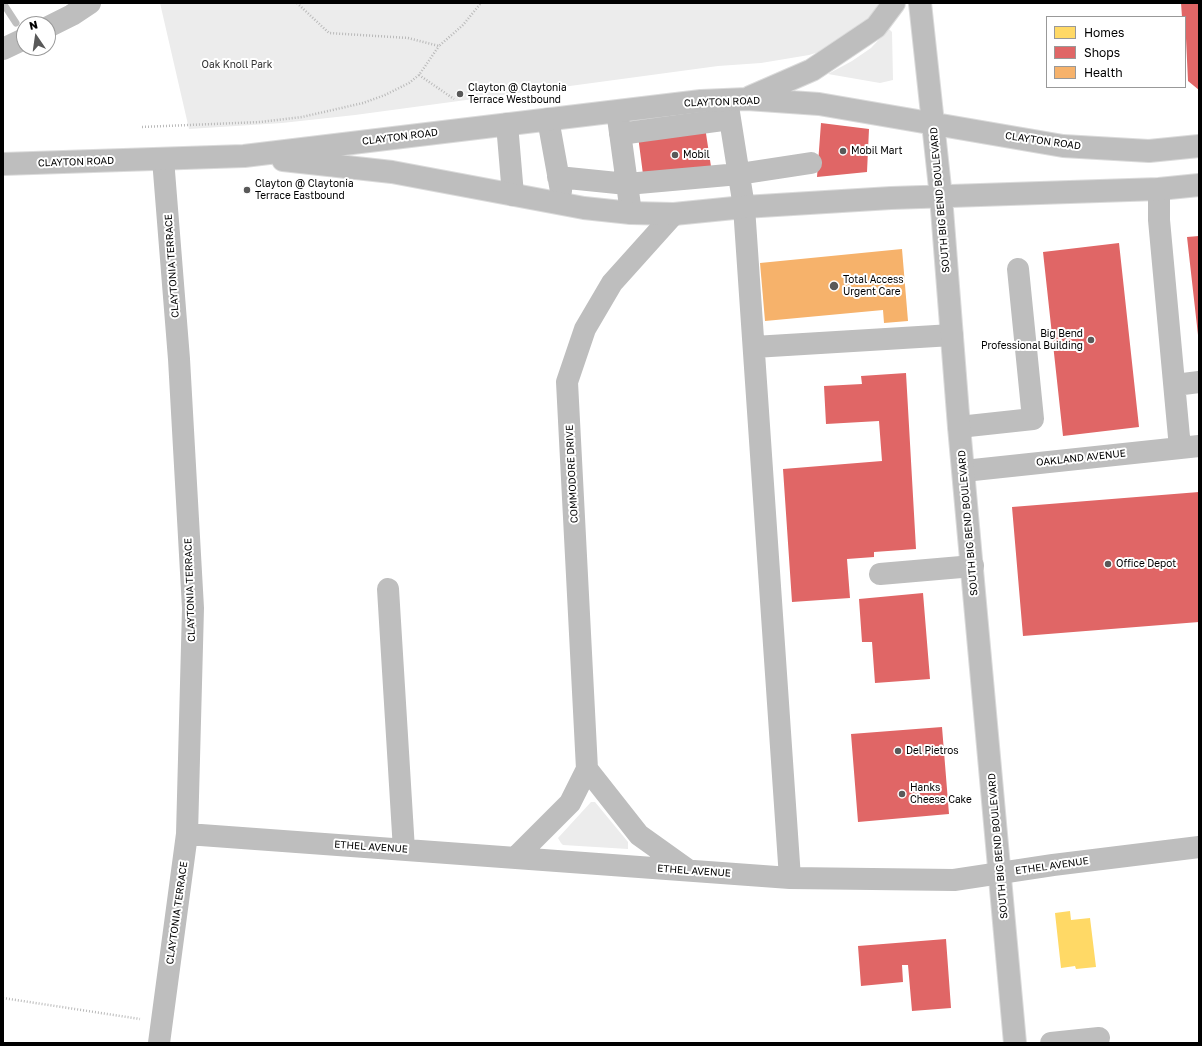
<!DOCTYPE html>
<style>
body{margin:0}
#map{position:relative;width:1202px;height:1046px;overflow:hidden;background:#fff;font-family:"Golos Text",sans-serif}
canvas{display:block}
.frame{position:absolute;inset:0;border:4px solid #000;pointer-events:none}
.legend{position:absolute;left:1046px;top:16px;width:140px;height:72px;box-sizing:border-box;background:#fff;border:1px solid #999;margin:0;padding:5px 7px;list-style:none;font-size:12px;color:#000}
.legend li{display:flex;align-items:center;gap:8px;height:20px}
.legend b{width:20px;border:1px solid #999}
.north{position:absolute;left:16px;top:16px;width:40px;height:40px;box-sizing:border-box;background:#fff;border:1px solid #999;border-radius:50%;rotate:347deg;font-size:11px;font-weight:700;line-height:16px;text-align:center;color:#000}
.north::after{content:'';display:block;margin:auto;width:14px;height:18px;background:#595959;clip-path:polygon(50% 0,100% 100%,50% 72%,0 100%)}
</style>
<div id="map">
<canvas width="1202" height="1046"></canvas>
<div class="frame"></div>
<ul class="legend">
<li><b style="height:11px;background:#ffd966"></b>Homes</li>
<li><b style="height:11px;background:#e06666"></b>Shops</li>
<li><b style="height:11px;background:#f6b26b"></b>Health</li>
</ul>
<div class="north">N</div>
</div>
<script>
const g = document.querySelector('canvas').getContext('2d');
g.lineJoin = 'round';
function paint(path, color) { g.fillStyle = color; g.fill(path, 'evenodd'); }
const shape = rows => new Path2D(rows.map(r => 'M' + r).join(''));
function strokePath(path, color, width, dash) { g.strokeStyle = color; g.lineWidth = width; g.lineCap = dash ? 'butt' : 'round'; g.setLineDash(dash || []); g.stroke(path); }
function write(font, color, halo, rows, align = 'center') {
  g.font = font + ' "Golos Text",sans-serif'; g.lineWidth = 4; g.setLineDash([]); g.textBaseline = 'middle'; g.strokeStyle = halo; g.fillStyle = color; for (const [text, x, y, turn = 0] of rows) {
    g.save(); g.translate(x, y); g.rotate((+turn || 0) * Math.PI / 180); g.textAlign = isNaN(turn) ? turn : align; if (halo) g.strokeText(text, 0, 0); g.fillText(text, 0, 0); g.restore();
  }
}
const green = shape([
 [160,3,879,3,873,13,858,30,832,48,809,55,761,63,718,66,355,115,282,123,189,129],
 [889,29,892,32,893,80,880,83,828,74,852,61,871,48],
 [591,802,595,802,628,842,628,849,563,845,561,843,558,838]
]);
const homes = shape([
 [1070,911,1071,920,1090,918,1096,967,1076,969,1075,966,1061,968,1055,913]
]);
const shops = shape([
 [1181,3,1199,3,1199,90,1188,81,1185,17,1182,17],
 [821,123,869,129,867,172,817,177],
 [705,127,712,173,644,182,638,136],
 [1199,236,1199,335,1198,335,1187,237],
 [1119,243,1139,427,1063,436,1043,252],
 [906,373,916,549,874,552,874,557,847,559,850,598,792,602,783,469,882,461,879,421,826,424,824,386,862,384,861,376],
 [1199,492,1199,622,1023,636,1012,507],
 [923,593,930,679,875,683,872,642,862,642,859,599],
 [942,727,949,814,858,822,851,734],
 [946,939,951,1008,912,1011,908,965,902,965,903,982,861,986,858,946]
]);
const health = shape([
 [902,249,908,321,884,323,883,310,765,321,760,263]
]);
const stream = shape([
 [3,3,16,23]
]);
const path = shape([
 [297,3,329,33,408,38,439,46,463,25,481,3],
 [419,75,454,99],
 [142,127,260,122,302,117,363,103,385,95,409,83,419,75,439,46],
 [3,998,140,1019]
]);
const minor = shape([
 [48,27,72,15,90,3],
 [3,49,24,39],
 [727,100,744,207,790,878],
 [618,118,631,213],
 [548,119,561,191],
 [507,124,513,195],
 [620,134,730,119],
 [558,177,627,184,739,174,811,163],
 [1159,189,1159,220,1180,448],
 [754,347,952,335],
 [1175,385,1199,382],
 [959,427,1033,419,1018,269],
 [964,471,1199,446],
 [880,574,973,566],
 [388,589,404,850],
 [587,769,639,835,688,870],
 [187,834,790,878,954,880,1053,865,1199,847],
 [516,857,570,803,587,769,567,382,585,329,612,283,674,214],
 [159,1043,187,834,193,608,179,359,163,159],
 [1051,1043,1099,1038]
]);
const major = shape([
 [920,3,941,197,959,427,1015,1043],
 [750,97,812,70,876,27,894,3],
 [283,160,392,172,584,208,631,213,674,214,744,207,891,198,1159,189,1199,185],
 [3,164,244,156,701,101,747,99,819,104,1063,146,1149,151,1199,146]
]);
const markers = [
 [460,94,4,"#595959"],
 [843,151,4,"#595959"],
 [675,155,4,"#595959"],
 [247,190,4,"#595959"],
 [834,286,5,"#595959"],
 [1091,340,4,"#595959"],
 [1108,564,4,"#595959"],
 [898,751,4,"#595959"],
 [902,794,4,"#595959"]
];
const parkNames = [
 ["Oak Knoll Park",237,65]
];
const poiNames = [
 ["Clayton @ Claytonia",468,88],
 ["Terrace Westbound",468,100],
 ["Mobil Mart",851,151],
 ["Mobil",683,155],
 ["Clayton @ Claytonia",255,184],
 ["Terrace Eastbound",255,196],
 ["Total Access",843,280],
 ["Urgent Care",843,292],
 ["Big Bend",1083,334,"right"],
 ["Professional Building",1083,346,"right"],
 ["Office Depot",1116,564],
 ["Del Pietros",906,751],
 ["Hanks",910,788],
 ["Cheese Cake",910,800]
];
const streetNames = [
 ["CLAYTON ROAD",722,102,-2],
 ["CLAYTON ROAD",400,137,-7],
 ["CLAYTON ROAD",1043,141,8],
 ["CLAYTON ROAD",76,162,-2],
 ["SOUTH BIG BEND BOULEVARD",940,200,-95],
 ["CLAYTONIA TERRACE",172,266,-94],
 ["OAKLAND AVENUE",1081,458,-6],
 ["COMMODORE DRIVE",572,474,-93],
 ["SOUTH BIG BEND BOULEVARD",968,523,-95],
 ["CLAYTONIA TERRACE",190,590,-92],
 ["SOUTH BIG BEND BOULEVARD",998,846,-95],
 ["ETHEL AVENUE",371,847,4],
 ["ETHEL AVENUE",1052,866,-8],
 ["ETHEL AVENUE",694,871,4],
 ["CLAYTONIA TERRACE",177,913,-82]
];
paint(green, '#ececec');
paint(homes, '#ffd966');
paint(shops, '#e06666');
paint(health, '#f6b26b');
strokePath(stream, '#bfbfbf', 7);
strokePath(major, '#dbdbdb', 24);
strokePath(path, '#b9b9b9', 2.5, [1, 2]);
strokePath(minor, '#bebebe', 22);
strokePath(major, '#bebebe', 22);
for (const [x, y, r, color] of markers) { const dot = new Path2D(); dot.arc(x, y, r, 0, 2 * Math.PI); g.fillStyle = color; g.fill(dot); strokePath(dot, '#fff', 1.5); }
write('10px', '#333', '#fff', parkNames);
write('10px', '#000', '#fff', poiNames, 'left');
write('10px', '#000', '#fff', streetNames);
</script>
